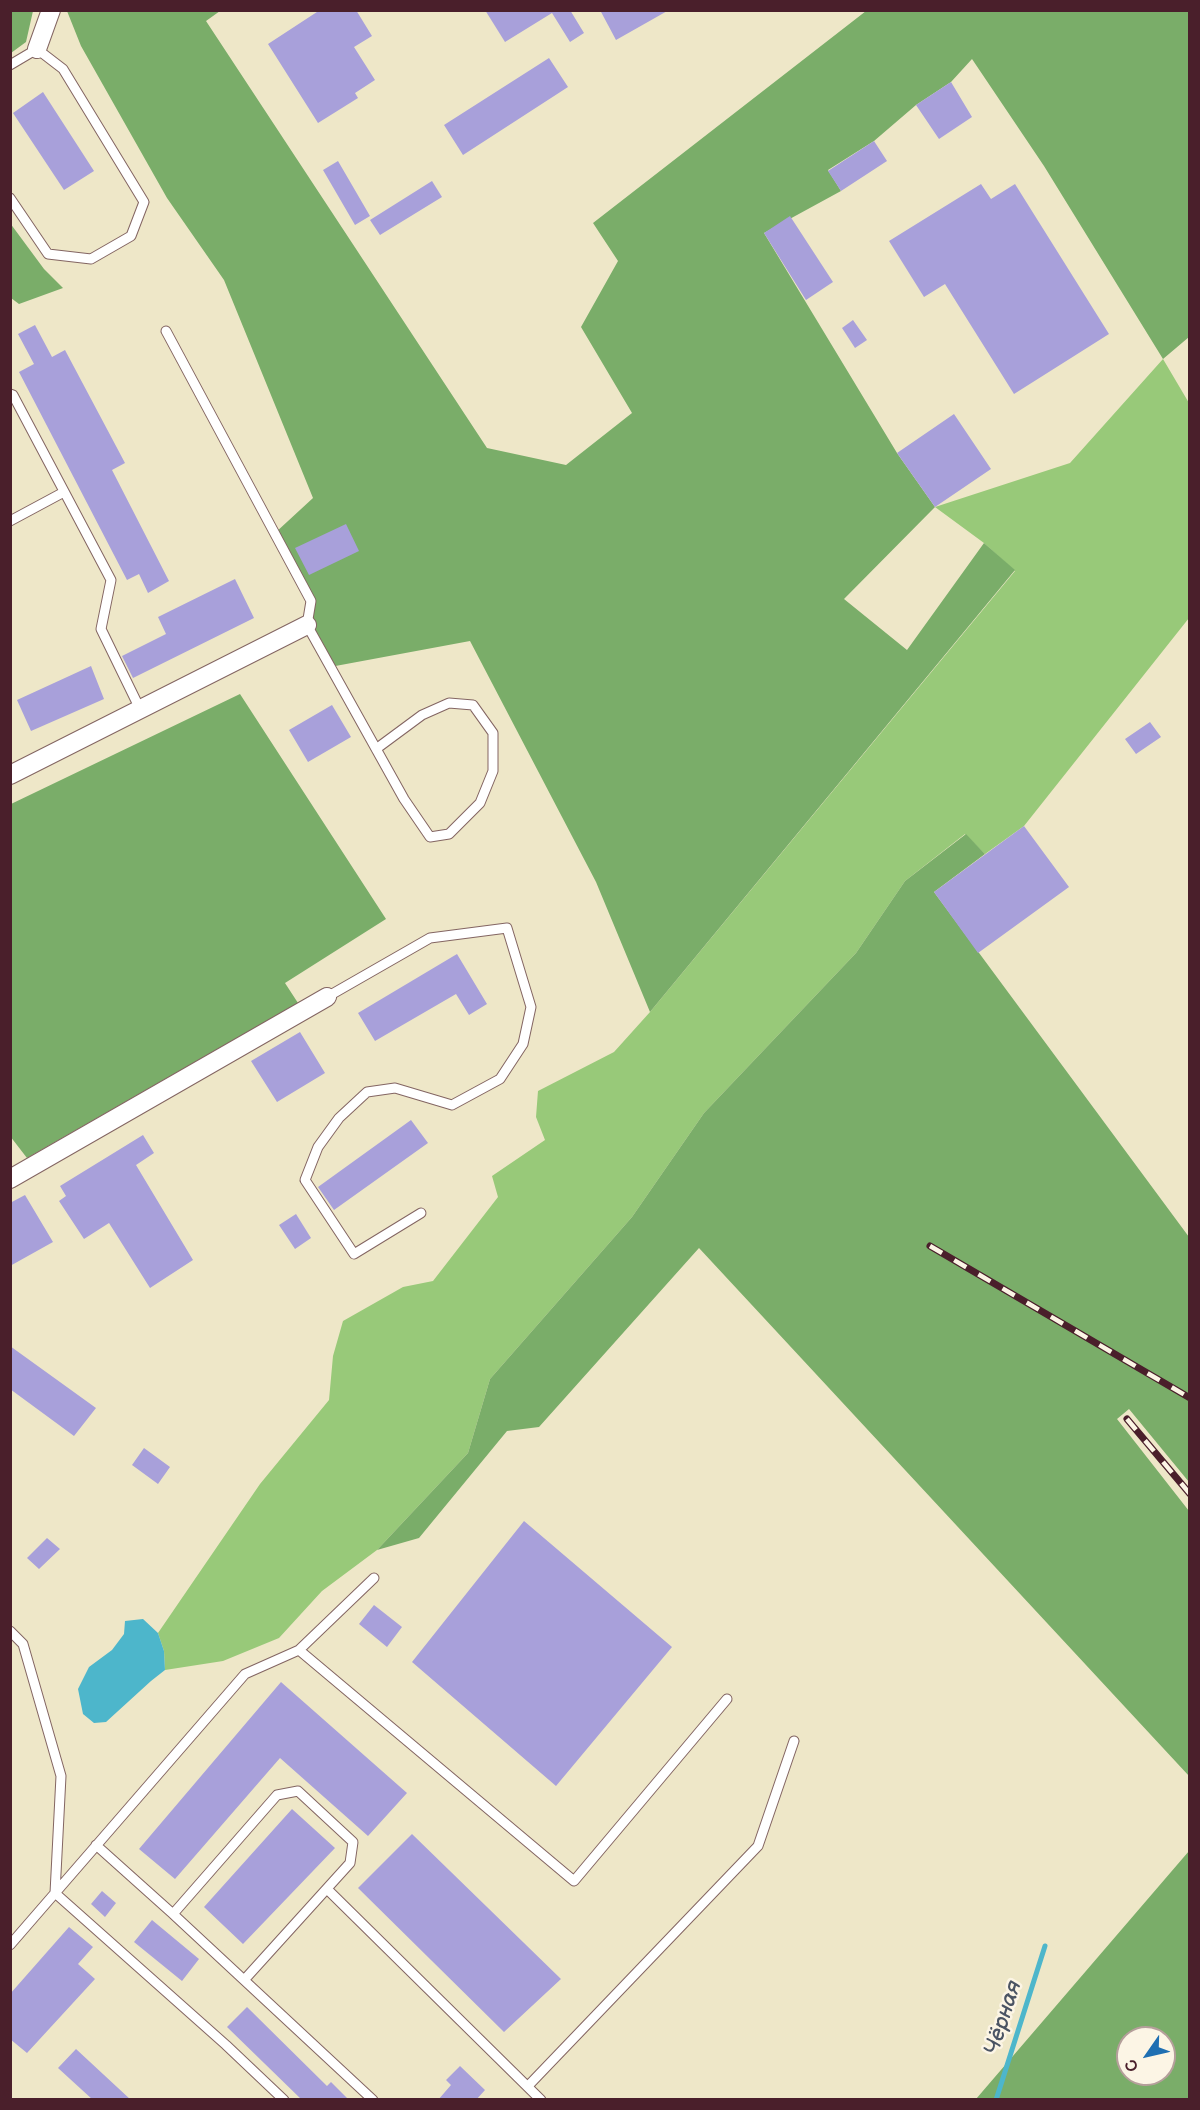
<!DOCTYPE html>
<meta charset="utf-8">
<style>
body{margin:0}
#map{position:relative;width:1200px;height:2110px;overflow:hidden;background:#eee7c8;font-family:"Balsamiq Sans",sans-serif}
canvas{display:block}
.frame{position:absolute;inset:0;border:12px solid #4a1f2b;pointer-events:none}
.north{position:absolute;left:1116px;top:2026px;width:60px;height:60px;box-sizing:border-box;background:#fcf5e5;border:2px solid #b59f9b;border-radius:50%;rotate:236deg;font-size:16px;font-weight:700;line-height:24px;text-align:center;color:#4a1f2b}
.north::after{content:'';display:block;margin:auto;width:21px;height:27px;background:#1f6fb2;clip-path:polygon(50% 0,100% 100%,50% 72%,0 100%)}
</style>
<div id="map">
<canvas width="1200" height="2110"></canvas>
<div class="frame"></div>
<div class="north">С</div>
</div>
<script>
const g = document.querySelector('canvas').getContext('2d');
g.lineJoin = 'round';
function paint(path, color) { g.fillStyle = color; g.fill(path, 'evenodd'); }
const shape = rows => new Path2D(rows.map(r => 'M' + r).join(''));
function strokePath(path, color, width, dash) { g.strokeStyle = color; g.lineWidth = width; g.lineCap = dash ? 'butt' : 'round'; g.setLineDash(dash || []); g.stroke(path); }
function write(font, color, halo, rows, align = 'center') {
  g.font = font + ' "Balsamiq Sans",sans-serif'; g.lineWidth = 5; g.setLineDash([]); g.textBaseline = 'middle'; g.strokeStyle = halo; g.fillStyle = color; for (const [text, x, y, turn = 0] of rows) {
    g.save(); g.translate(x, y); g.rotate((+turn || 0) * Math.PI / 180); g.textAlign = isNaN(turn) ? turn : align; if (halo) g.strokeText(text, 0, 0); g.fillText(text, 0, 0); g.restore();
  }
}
const green = shape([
 [1163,359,1189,403,1189,618,1024,826,985,854,965,834,905,881,856,953,704,1113,632,1217,490,1379,468,1453,377,1550,322,1591,279,1638,223,1661,165,1670,164,1651,158,1633,260,1484,329,1400,333,1356,343,1321,403,1287,433,1281,498,1197,492,1176,545,1140,536,1117,538,1091,614,1052,650,1012,1015,571,984,543,935,507,1070,463]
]);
const forest = shape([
 [11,10,33,11,26,42,11,53],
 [67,11,220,11,206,21,487,448,566,465,632,413,581,327,618,261,593,223,866,11,1189,11,1189,337,1163,359,1044,166,972,59,951,82,916,105,874,141,828,170,841,191,764,233,897,453,935,507,844,599,907,650,984,543,1015,570,650,1012,596,882,470,641,330,667,307,625,311,601,275,533,313,498,224,280,167,198,81,46],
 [10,223,44,269,63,288,19,304,11,298],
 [240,694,386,919,285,983,298,1003,27,1158,10,1136,11,804],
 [966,834,985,854,934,892,1189,1237,1189,1482,1129,1409,1117,1419,1189,1511,1189,1776,699,1248,539,1427,507,1431,419,1538,377,1550,468,1453,490,1379,632,1217,704,1113,856,953,905,881],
 [1189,1851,1189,2099,976,2099],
 [1128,2038,1164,2038,1164,2074,1128,2074]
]);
const water = shape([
 [143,1619,158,1633,164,1651,165,1670,151,1681,106,1722,94,1723,83,1714,78,1689,89,1667,112,1650,124,1634,125,1621]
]);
const stream = shape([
 [996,2100,1045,1946]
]);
const building = shape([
 [320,10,356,10,372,36,354,47,375,80,355,93,358,98,318,123,268,44],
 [485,10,570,10,584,33,570,42,552,13,505,42],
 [600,10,669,10,616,40],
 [549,58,568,87,463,155,444,125],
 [951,82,972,117,939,139,916,105],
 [43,92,94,171,64,190,13,113],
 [874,141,887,161,841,191,828,171],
 [338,161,370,216,355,225,323,170],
 [432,181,442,197,380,235,370,220],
 [981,184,991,199,1015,184,1109,334,1014,394,945,284,924,297,889,241],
 [790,216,833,282,806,300,764,233],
 [853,320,867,340,855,348,842,328],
 [35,325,52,357,65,350,125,463,112,470,169,581,148,593,139,574,127,580,19,372,34,364,18,334],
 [954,414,991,469,935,507,897,453],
 [346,524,359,551,309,575,295,548],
 [235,579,254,618,133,678,122,656,166,634,158,617],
 [91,666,104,699,31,731,17,700],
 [332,705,351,737,308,762,289,730],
 [1150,722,1161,737,1136,754,1125,739],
 [1024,826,1069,887,978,953,934,892],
 [457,954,487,1004,469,1015,456,994,375,1041,358,1013],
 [300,1032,325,1073,277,1102,251,1061],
 [411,1120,428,1143,334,1210,318,1187],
 [143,1135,154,1153,136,1165,193,1260,150,1288,109,1223,84,1239,59,1201,66,1196,60,1186],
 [25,1195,53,1242,10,1266,10,1203],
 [296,1214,311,1238,295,1249,279,1225],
 [10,1346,96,1408,74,1436,10,1389],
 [144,1448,170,1467,158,1484,132,1465],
 [524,1521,672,1647,556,1786,412,1662],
 [47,1538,60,1549,39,1569,27,1558],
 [374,1605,402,1627,387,1647,359,1624],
 [281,1682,407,1793,368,1836,280,1758,175,1879,139,1849],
 [292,1809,335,1848,243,1944,204,1907],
 [412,1834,561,1979,504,2032,358,1888],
 [102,1891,116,1903,105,1917,91,1904],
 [152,1920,199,1959,182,1981,134,1942],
 [69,1927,93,1947,78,1964,95,1979,27,2053,10,2039,10,1994],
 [247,2007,327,2086,331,2082,349,2100,302,2100,227,2027],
 [76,2049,131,2100,93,2100,58,2068],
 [460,2066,485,2090,476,2100,438,2100,451,2085,446,2080]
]);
const service = shape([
 [10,65,37,49,63,69,144,202,131,236,91,259,48,254,10,198],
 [166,331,311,601,307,625,404,799,430,837,449,834,480,803,493,771,493,733,473,705,449,703,422,715,376,749],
 [10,394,13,395,111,580,101,629,140,709],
 [10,521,64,492],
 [327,997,430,938,507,928,531,1007,523,1044,500,1079,452,1105,395,1088,367,1092,339,1118,318,1147,305,1180,354,1254,421,1213],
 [10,1631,23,1644,61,1776,55,1893,226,2045,284,2100],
 [299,1650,574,1881,727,1699],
 [96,1845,173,1914,277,1795,298,1791,353,1842,350,1863,245,1979],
 [327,1889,541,2100],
 [173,1914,373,2100],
 [10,1945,245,1674,299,1650,374,1578],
 [528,2086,758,1846,794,1741]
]);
const minor = shape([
 [37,49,51,10],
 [10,775,307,625],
 [10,1179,327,997]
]);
const rail = shape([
 [930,1246,1190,1398],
 [1127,1419,1190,1494]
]);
const waterNames = [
 ["Чёрная",1004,2018,-72]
];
paint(green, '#98c979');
paint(forest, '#7aad69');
paint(water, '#4db6cb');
strokePath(stream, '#4db6cb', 5);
paint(building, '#a8a0da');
strokePath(service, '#836562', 11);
strokePath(minor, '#836562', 20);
strokePath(service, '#fff', 9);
strokePath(minor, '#fff', 18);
strokePath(rail, '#4a1f2b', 7);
strokePath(rail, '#fcf5e5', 4.5, [14]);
write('italic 22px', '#4b5463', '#fcf5e5', waterNames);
</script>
